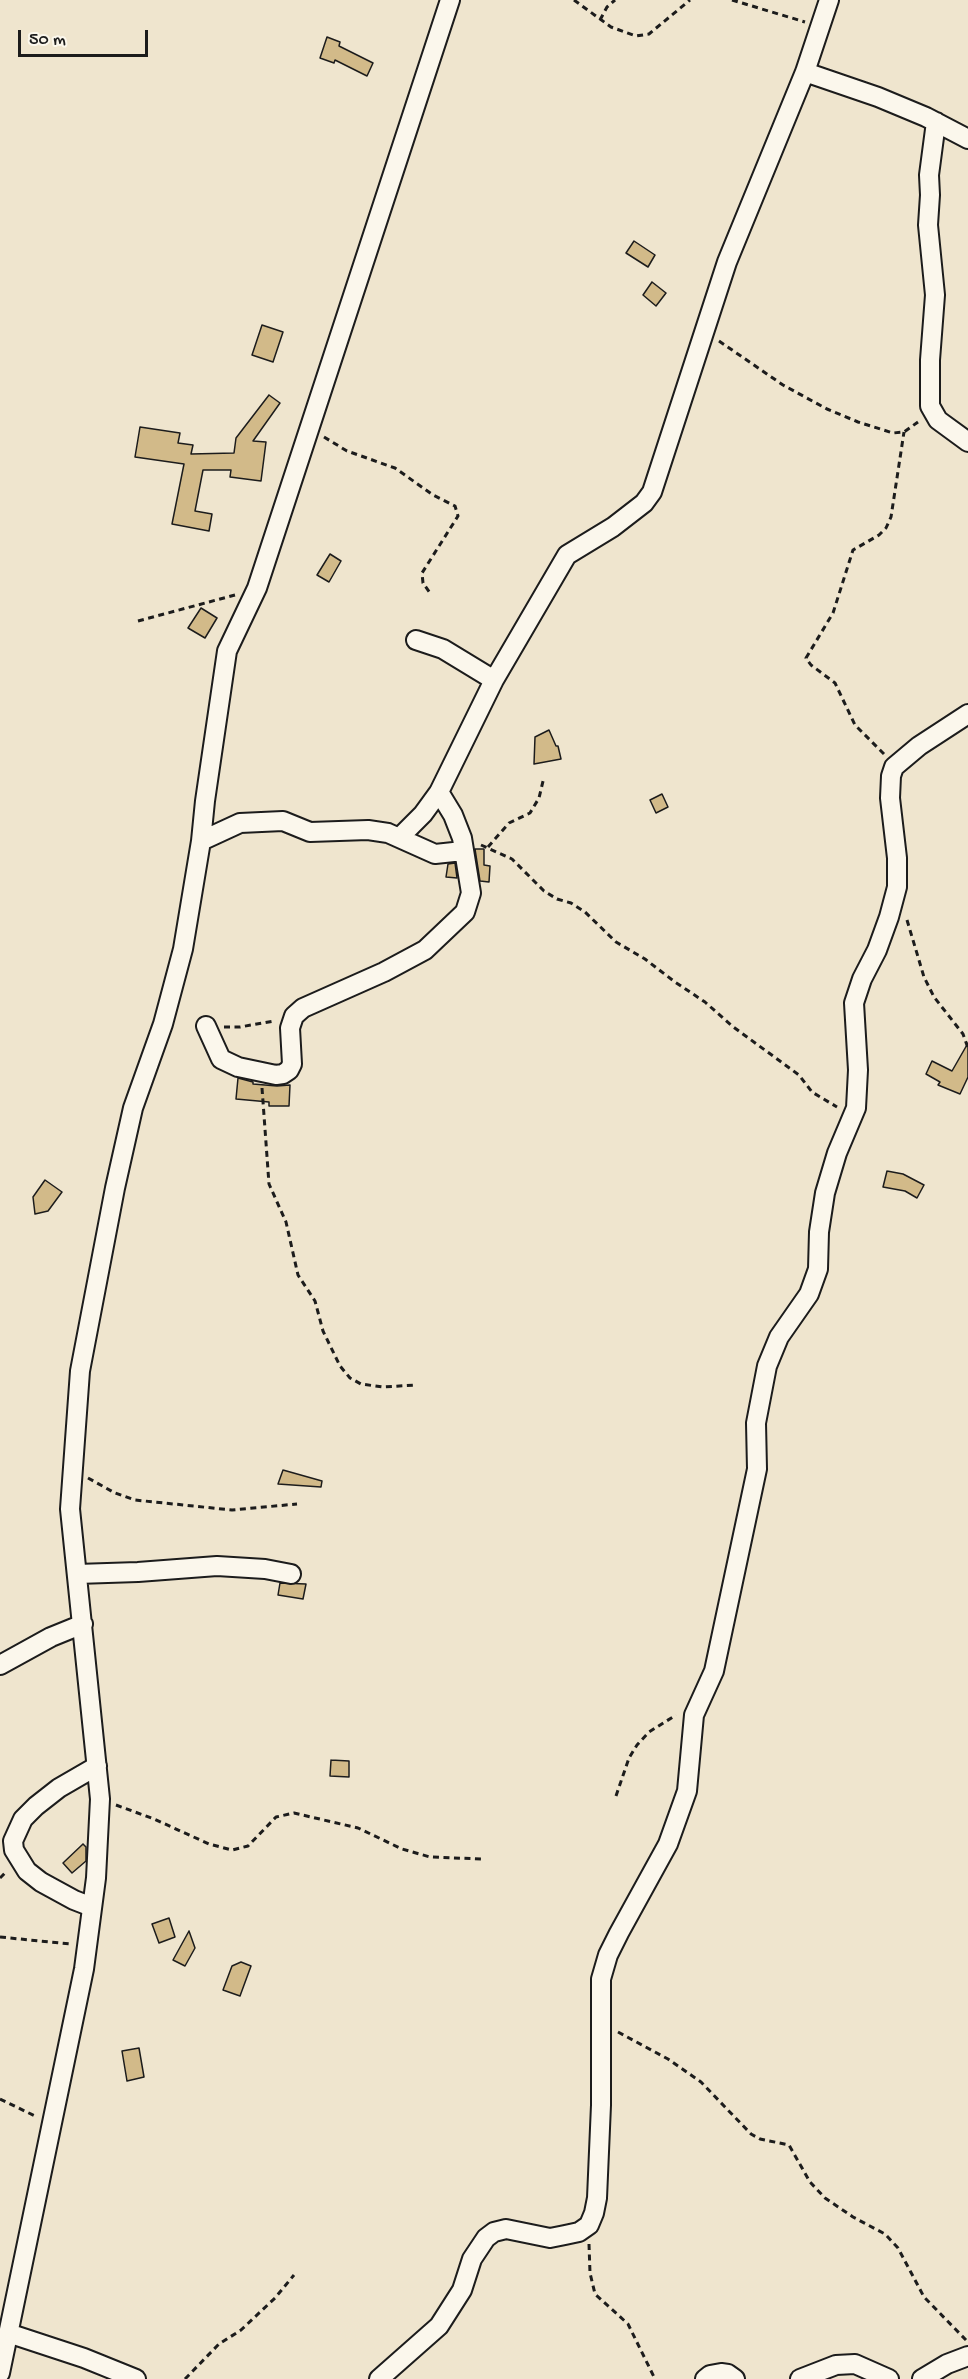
<!DOCTYPE html>
<style>
body{margin:0}
#map{position:relative;width:968px;height:2379px;overflow:hidden;background:#efe5ce;font-family:"Gochi Hand",sans-serif}
canvas{display:block}
.scale{position:absolute;left:18px;top:30px;width:130px;height:27px;box-sizing:border-box;border:3px solid #1c1c1c;border-top:0;padding-left:8px;font-size:18px;line-height:21px;white-space:nowrap;color:#1c1c1c;-webkit-text-stroke:4px #fbf7ec;paint-order:stroke}
</style>
<div id="map">
<canvas width="968" height="2379"></canvas>
<div class="scale">50 m</div>
</div>
<script>
const g = document.querySelector('canvas').getContext('2d');
g.lineJoin = 'round';
function paint(path, color) { g.fillStyle = color; g.fill(path, 'evenodd'); }
const shape = rows => new Path2D(rows.map(r => 'M' + r).join(''));
function strokePath(path, color, width, dash) { g.strokeStyle = color; g.lineWidth = width; g.lineCap = dash ? 'butt' : 'round'; g.setLineDash(dash || []); g.stroke(path); }
const building = shape([
 [327,37,340,42,339,46,373,63,367,76,335,60,334,63,320,58,327,37],
 [634,241,655,255,648,267,626,253,634,241],
 [652,282,666,293,656,306,643,295,652,282],
 [262,325,283,332,273,362,252,355,262,325],
 [269,395,280,403,253,441,266,442,261,481,230,477,231,470,203,470,195,511,212,514,209,531,172,524,184,464,135,457,140,427,180,433,178,443,193,445,191,454,234,453,236,438,269,395],
 [330,554,341,561,329,582,317,575,330,554],
 [201,608,217,618,205,638,188,628,201,608],
 [549,730,556,746,558,746,561,759,534,764,535,737,549,730],
 [662,794,668,807,656,813,650,800,662,794],
 [475,849,484,849,484,865,490,866,489,882,480,881,475,849],
 [455,863,457,878,446,877,448,864,455,863],
 [968,1043,968,1077,960,1094,938,1085,940,1082,926,1074,932,1061,952,1071,968,1043],
 [238,1078,253,1082,253,1084,277,1086,290,1085,289,1106,269,1106,269,1102,236,1099,238,1078],
 [887,1171,903,1174,924,1185,917,1198,905,1191,883,1187,887,1171],
 [45,1180,62,1192,48,1211,35,1214,33,1197,45,1180],
 [283,1470,322,1481,321,1487,278,1484,283,1470],
 [280,1583,306,1584,303,1599,278,1595,280,1583],
 [331,1760,349,1761,349,1777,330,1776,331,1760],
 [83,1844,86,1847,86,1861,72,1873,63,1863,83,1844],
 [169,1918,175,1937,159,1943,152,1924,169,1918],
 [189,1931,195,1948,185,1966,173,1960,189,1931],
 [241,1962,251,1966,240,1996,223,1990,232,1966,241,1962],
 [139,2048,144,2077,127,2081,122,2051,139,2048]
]);
const path = shape([
 [574,0,611,27,636,36,649,34,690,0],
 [732,0,805,22],
 [600,20,607,7,615,0],
 [719,341,783,385,827,409,858,422,893,433,904,432,918,422],
 [324,437,347,451,395,468,433,495,455,506,458,516,422,573,423,583,430,593],
 [138,621,235,595],
 [884,754,855,725,835,683,811,665,806,658,833,613,853,550,879,535,886,528,891,517,904,432],
 [481,845,512,859,544,891,557,899,571,903,585,912,616,942,645,959,675,982,705,1002,732,1026,799,1075,812,1092,837,1107],
 [488,847,509,823,530,813,539,798,544,777],
 [907,920,924,977,934,997,963,1034,968,1048],
 [224,1027,240,1027,274,1021],
 [262,1088,269,1184,286,1222,298,1275,315,1301,323,1331,340,1366,350,1378,361,1384,383,1387,417,1385],
 [88,1478,115,1493,135,1500,232,1510,297,1504],
 [616,1796,629,1758,637,1745,649,1732,676,1715],
 [116,1805,154,1819,209,1844,232,1850,248,1846,276,1817,294,1813,358,1828,402,1849,430,1857,482,1859],
 [0,1878,7,1871],
 [0,1937,70,1944],
 [618,2032,668,2059,701,2082,751,2134,760,2139,789,2145,810,2182,825,2198,853,2217,885,2234,898,2248,924,2297,966,2340],
 [0,2099,35,2116],
 [589,2244,590,2273,595,2294,628,2324,655,2379],
 [185,2379,219,2344,241,2330,275,2298,294,2275]
]);
const street = shape([
 [805,72,878,97,926,117,968,139],
 [936,122,929,175,930,195,928,225,935,295,930,360,930,406,938,420,968,442],
 [416,640,443,649,494,680],
 [400,837,423,814,439,792,494,680,567,555,613,527,644,503,652,492,727,262,805,72,829,0],
 [201,841,240,823,283,821,310,832,368,830,388,833,435,854,463,851],
 [206,1026,221,1059,238,1067,276,1075,283,1074,289,1070,292,1064,290,1028,294,1016,303,1008,384,972,425,950,465,912,471,893,462,838,453,815,439,792],
 [77,1574,138,1572,217,1566,265,1569,291,1574],
 [0,1665,51,1637,83,1624],
 [92,1907,74,1900,41,1882,27,1871,14,1850,13,1841,23,1819,36,1806,59,1788,97,1766],
 [8,2333,84,2358,136,2379],
 [0,2373,84,1969,96,1878,100,1799,70,1509,80,1371,115,1188,133,1108,163,1024,183,949,201,841,205,801,227,651,257,588,450,0],
 [379,2379,439,2326,462,2290,472,2259,486,2238,494,2232,506,2229,550,2238,565,2235,579,2232,589,2225,594,2213,597,2198,601,2105,601,1979,608,1955,619,1933,668,1844,687,1791,694,1715,714,1671,757,1469,756,1423,767,1366,779,1337,809,1294,818,1269,819,1232,825,1193,837,1153,856,1108,858,1070,854,1003,862,979,877,950,889,917,897,887,897,858,890,798,891,776,894,767,919,746,968,714],
 [705,2379,710,2375,721,2373,728,2374,735,2379],
 [800,2379,836,2365,855,2364,889,2379],
 [922,2379,947,2364,968,2356]
]);
paint(building, '#d2ba89');
strokePath(building, '#1c1c1c', 1.5);
strokePath(street, '#1c1c1c', 22);
strokePath(path, '#1c1c1c', 3, [6, 4.5]);
strokePath(street, '#fbf7ec', 18);
</script>
